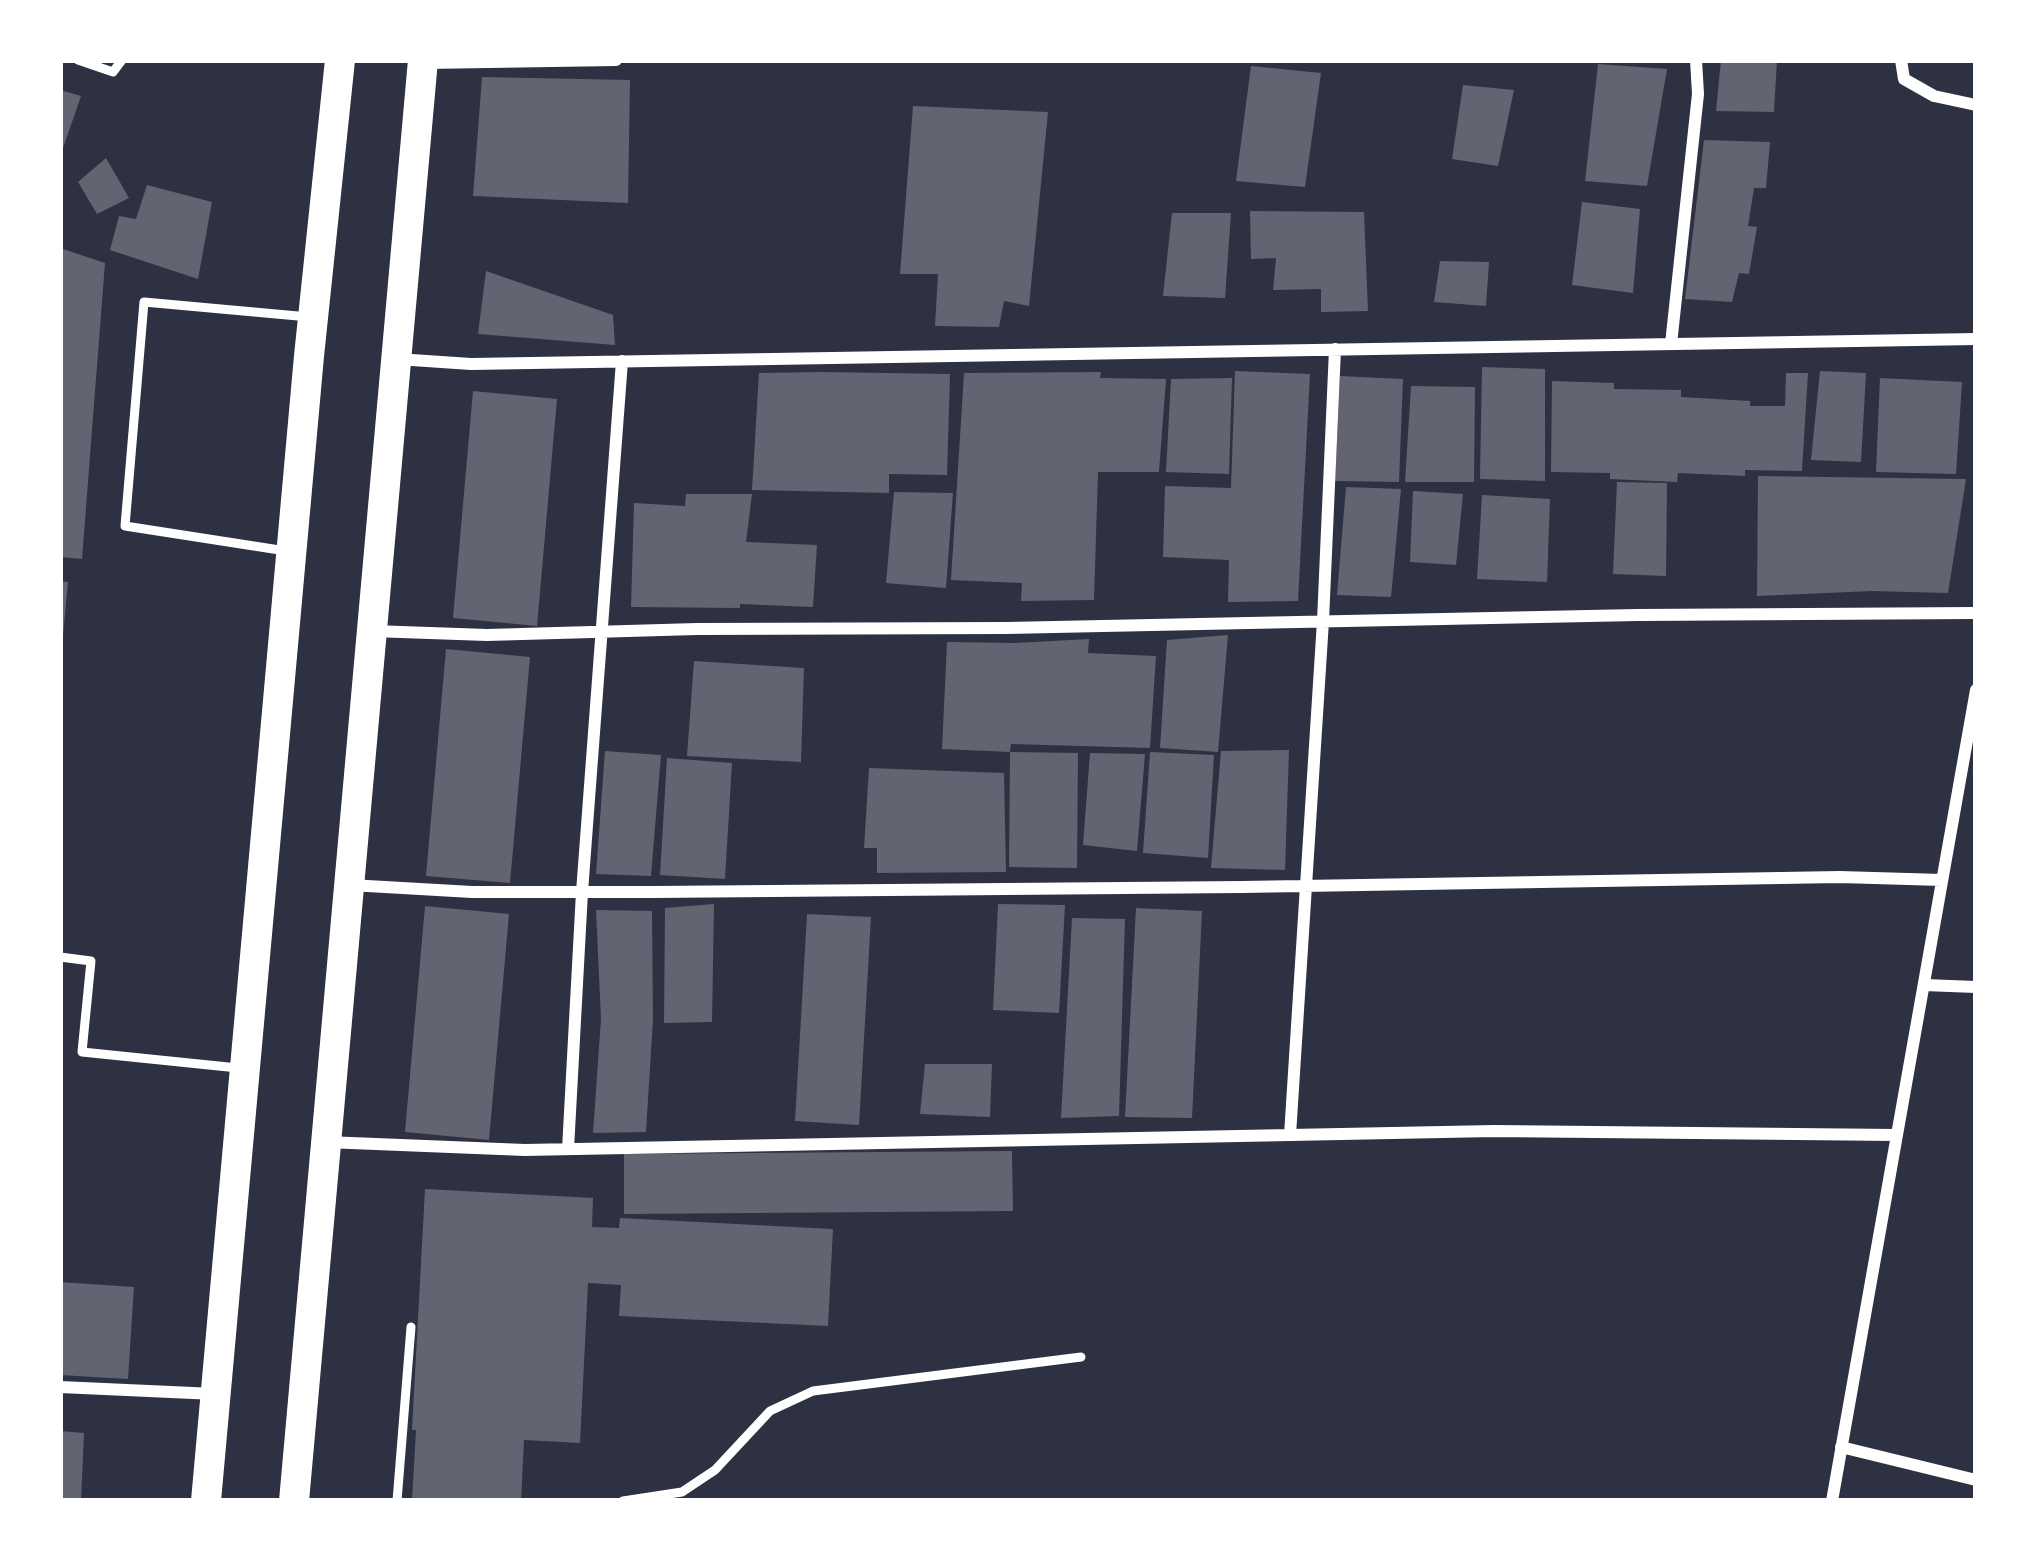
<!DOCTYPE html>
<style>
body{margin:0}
#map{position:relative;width:2036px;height:1561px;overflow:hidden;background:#2d3142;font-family:Arial,sans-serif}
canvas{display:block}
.frame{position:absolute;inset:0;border:63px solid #fff;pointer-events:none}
</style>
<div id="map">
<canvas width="2036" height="1561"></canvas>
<div class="frame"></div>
</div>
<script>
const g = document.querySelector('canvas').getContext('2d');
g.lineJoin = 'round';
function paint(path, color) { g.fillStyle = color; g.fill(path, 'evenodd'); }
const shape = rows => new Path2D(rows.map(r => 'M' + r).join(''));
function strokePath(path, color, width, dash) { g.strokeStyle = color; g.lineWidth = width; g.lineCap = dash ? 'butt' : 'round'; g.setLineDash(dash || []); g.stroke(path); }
const building = shape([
 [1721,60,1777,60,1774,112,1716,111],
 [1598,64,1667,69,1647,186,1585,181],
 [1251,66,1321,73,1305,187,1236,181],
 [482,77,630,80,628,203,473,196],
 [1463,85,1514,90,1498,166,1452,159],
 [60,90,81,96,61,154,60,154],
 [913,106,1048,112,1029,306,1004,301,999,327,935,326,938,274,900,274],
 [1704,140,1770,142,1766,188,1754,188,1748,226,1757,227,1749,274,1739,273,1732,302,1685,299],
 [106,158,129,198,97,214,78,182],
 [147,185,212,202,198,279,110,250,119,216,136,219],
 [1582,202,1640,209,1633,293,1572,285],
 [1250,211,1364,212,1368,311,1321,312,1321,289,1273,290,1276,258,1251,259],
 [1172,213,1231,213,1225,298,1163,296],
 [60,248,105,263,82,559,60,557],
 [1440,261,1489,262,1486,306,1434,302],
 [486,271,613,315,615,345,478,334],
 [1482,367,1545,369,1545,481,1480,479],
 [1235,371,1310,374,1298,601,1228,602,1229,560,1163,557,1165,486,1231,488],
 [1820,371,1866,373,1861,462,1811,460],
 [821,372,950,374,947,475,889,474,889,493,752,490,759,373],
 [1101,372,1100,378,1166,379,1159,472,1098,472,1094,600,1021,601,1022,583,951,580,964,373],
 [1786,373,1808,373,1802,471,1745,470,1745,476,1678,473,1677,482,1610,479,1610,473,1551,472,1552,381,1614,383,1614,389,1681,390,1681,397,1750,401,1750,406,1785,406],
 [1340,376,1403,379,1399,482,1335,481],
 [1232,378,1229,474,1166,472,1171,379],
 [1880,378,1962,382,1956,474,1876,472],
 [1411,386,1475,387,1474,482,1405,482],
 [473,391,557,399,537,626,453,618],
 [1758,476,1966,479,1948,593,1872,591,1757,596],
 [1617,482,1667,483,1666,576,1613,574],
 [1346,487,1401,489,1391,597,1337,595],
 [1413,491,1463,494,1456,565,1410,562],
 [894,492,953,493,946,588,886,583],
 [686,494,752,494,746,542,817,545,813,607,740,604,740,608,631,607,634,503,685,506],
 [1482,495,1550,499,1547,582,1477,579],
 [60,581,68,582,63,636,60,636],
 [1228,635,1218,752,1160,748,1167,640],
 [1089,639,1088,653,1156,656,1150,748,1011,744,1010,752,1078,753,1077,868,1009,867,1010,752,942,749,947,642,1015,643],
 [446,649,530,657,510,883,426,876],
 [694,661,804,668,801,762,687,756],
 [1289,750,1285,870,1211,868,1221,751],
 [605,751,661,755,651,876,596,874],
 [1150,752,1214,755,1208,858,1143,853],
 [1090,753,1145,754,1137,851,1083,845],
 [667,758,732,763,725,879,660,875],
 [869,768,1004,773,1006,872,877,873,877,848,864,848],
 [714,904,712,1022,664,1023,665,908],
 [998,904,1065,905,1059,1013,993,1010],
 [425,906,509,914,489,1140,405,1132],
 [1136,908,1202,911,1192,1118,1125,1117],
 [596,910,652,911,653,1019,646,1132,593,1133,601,1019],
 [807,914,871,917,859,1125,795,1121],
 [1072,918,1125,919,1119,1116,1061,1118],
 [925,1064,992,1064,990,1117,920,1114],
 [1012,1151,1013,1211,624,1214,624,1154],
 [425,1189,593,1198,592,1227,619,1228,620,1218,833,1229,828,1326,619,1316,621,1285,588,1283,580,1443,524,1440,521,1501,412,1501,416,1430,412,1430],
 [60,1282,134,1287,128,1379,60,1375],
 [60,1431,84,1433,81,1501,60,1501]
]);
const service = shape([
 [78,60,113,72,122,60],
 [286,551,125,526,144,302,309,317],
 [60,957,91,961,82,1052,238,1068],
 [397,1501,411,1327],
 [623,1501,682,1492,715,1470,770,1411,813,1391,1081,1357]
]);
const minor = shape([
 [1901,60,1904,79,1934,96,1976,105],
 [425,63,616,60],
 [1671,344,1698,94,1696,60],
 [397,359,471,364,1976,339],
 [372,631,487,635,697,629,1006,628,1637,615,1976,613],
 [350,885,472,892,653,892,1242,887,1840,877,1942,880],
 [1924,985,1976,987],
 [1290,1135,1323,621,1335,349],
 [326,1142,525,1150,1494,1131,1896,1135],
 [568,1149,582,892,622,361],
 [60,1387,215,1394],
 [1841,1447,1976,1480],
 [1832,1501,1976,690]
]);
const primary = shape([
 [206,1501,309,356,340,60],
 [294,1501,423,60]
]);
paint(building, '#626471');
strokePath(service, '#fff', 9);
strokePath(minor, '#fff', 12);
strokePath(primary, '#fff', 30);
</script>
